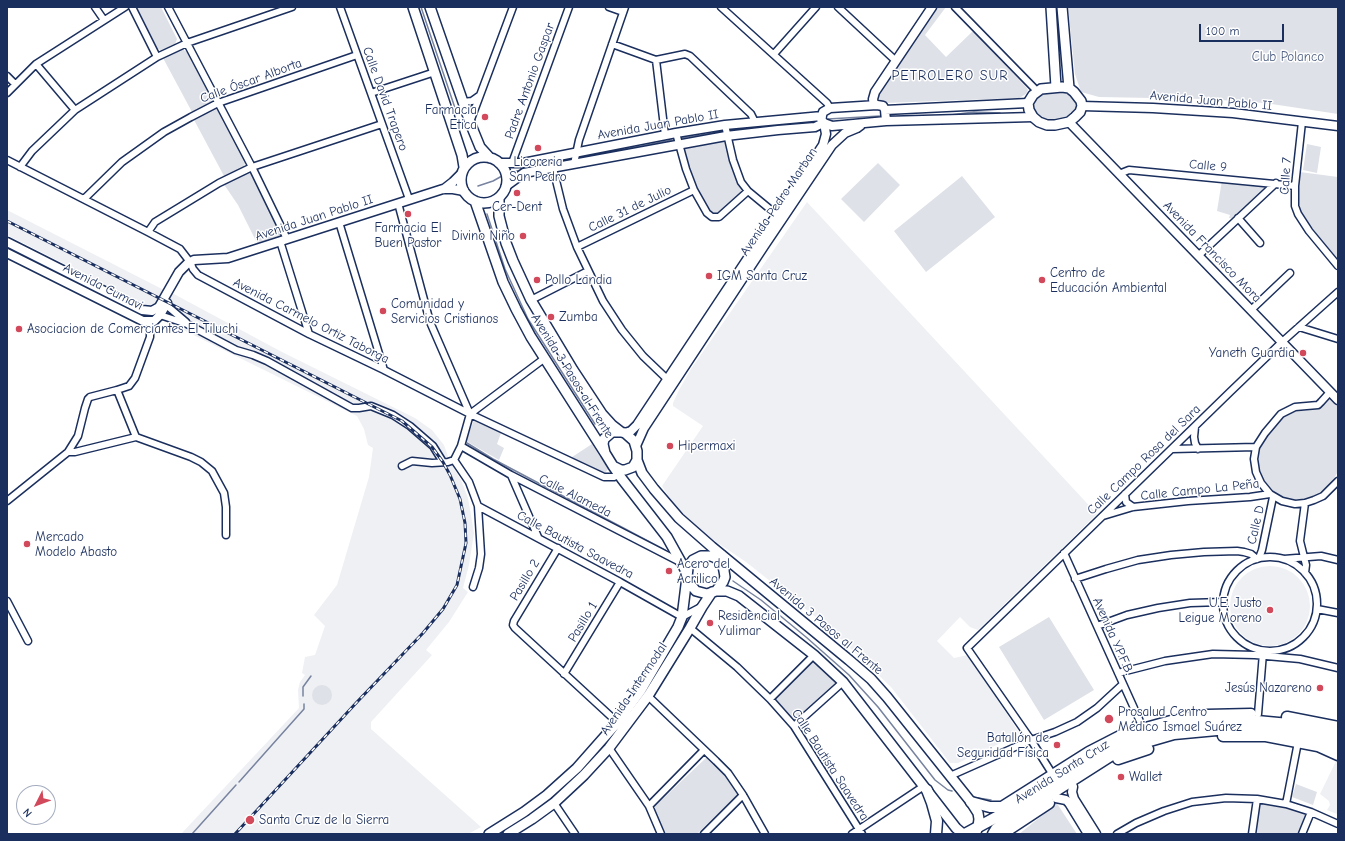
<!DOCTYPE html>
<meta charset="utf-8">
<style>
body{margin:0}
#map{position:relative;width:1345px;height:841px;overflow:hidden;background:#fff;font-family:"Comic Neue",sans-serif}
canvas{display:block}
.frame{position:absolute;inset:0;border:8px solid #1b2f5e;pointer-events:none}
.north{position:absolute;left:16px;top:785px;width:40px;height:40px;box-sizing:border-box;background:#fff;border:1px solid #a4acbf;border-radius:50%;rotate:228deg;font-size:11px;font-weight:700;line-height:16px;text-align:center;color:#1b2f5e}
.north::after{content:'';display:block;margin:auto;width:14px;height:18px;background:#d1495b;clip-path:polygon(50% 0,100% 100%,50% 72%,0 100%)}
.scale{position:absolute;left:1199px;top:24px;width:85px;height:18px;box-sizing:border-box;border:2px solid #1b2f5e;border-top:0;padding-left:5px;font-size:12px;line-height:14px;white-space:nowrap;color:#1b2f5e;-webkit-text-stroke:3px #fff;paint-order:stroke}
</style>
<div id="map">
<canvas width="1345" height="841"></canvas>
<div class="frame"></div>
<div class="north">N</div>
<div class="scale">100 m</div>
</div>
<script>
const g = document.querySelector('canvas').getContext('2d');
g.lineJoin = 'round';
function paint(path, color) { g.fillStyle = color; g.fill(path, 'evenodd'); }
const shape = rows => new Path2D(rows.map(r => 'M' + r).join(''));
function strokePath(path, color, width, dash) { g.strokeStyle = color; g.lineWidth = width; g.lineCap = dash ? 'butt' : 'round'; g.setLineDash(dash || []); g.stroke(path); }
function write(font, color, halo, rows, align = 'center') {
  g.font = font + ' "Comic Neue",sans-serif'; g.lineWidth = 3; g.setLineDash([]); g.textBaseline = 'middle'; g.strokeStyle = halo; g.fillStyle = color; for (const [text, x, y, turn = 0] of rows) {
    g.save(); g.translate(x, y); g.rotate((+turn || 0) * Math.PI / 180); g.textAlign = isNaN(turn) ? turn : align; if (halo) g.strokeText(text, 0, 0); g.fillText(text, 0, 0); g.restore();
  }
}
const built = shape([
 [807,202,1097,514,978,630,970,627,960,617,937,641,954,658,968,655,1020,734,958,763,950,763,891,687,827,626,746,562,706,535,673,503,662,486,703,426,673,406,673,403,679,390,691,369],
 [7,210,164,290,162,296,155,303,148,306,7,235],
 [172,293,282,352,415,418,432,430,444,445,450,462,461,480,468,498,474,533,469,565,463,588,468,592,449,622,426,650,432,655,371,722,371,729,481,827,468,834,181,834,299,708,298,690,300,682,305,675,302,673,305,657,315,655,325,626,314,615,337,585,369,477,373,448,368,445,364,429,357,416,159,318],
 '1230 606a40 40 0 1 1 80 0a40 40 0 1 1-80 0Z',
 [1336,761,1338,763,1338,814,1337,814,1327,810,1330,805,1329,801,1320,794]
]);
const green = shape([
 [134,7,161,7,177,39,175,44,161,50,155,48],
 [937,7,946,7,925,35,946,57,973,31,1026,87,1028,90,1026,94,1019,98,885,103,881,101,879,98,879,92],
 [1068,7,1338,7,1338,114,1265,103,1205,99,1099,97,1081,92,1075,74],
 [182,49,187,52,213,102,192,112,163,58],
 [1045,91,1066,91,1072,95,1078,105,1078,109,1068,118,1060,120,1052,120,1041,118,1036,115,1032,110,1032,103,1034,99],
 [215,107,219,109,246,162,243,167,224,176,193,118],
 [724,140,733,172,743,189,742,191,719,213,713,214,705,204,694,183,681,147],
 [1307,144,1321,147,1317,173,1303,170],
 [878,163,900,185,864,222,841,199],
 [248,172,253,175,281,231,281,235,279,238,258,245,238,205,223,183],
 [1300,172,1338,177,1338,261,1301,214,1298,207,1297,203],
 [962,176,995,217,926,272,894,231],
 [1222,180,1262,186,1264,187,1265,189,1233,219,1229,218,1230,215,1217,211],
 [1328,395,1338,404,1338,471,1335,477,1327,487,1317,494,1306,499,1290,499,1280,496,1269,490,1261,476,1258,465,1258,454,1261,444,1276,424,1284,415,1295,411,1313,410,1320,407],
 [474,420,501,433,497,444,504,448,499,460,466,441],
 [592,444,608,469,605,473,602,475,569,459],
 [1049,617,1094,690,1044,720,999,647],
 [813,660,836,682,836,684,795,722,793,722,772,698],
 '312 695a10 10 0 1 1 20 0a10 10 0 1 1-20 0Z',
 [707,757,711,759,737,790,738,792,737,795,697,834,666,834,655,811,655,806],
 [1296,784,1317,792,1313,805,1292,797],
 [1056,802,1077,834,1019,834,1049,810,1051,804],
 [1259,802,1286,806,1305,814,1298,834,1255,834]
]);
const stream = shape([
 [421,7,456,111],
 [943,116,974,112,1000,113],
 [897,117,915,116],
 [828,119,880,116],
 [730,131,817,121],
 [681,138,721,132],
 [579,158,672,140],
 [534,167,570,160],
 [516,171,523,170],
 [478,186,493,181,502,176],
 [487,214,505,269,528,319,595,424],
 [467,443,493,459,665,550],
 [733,581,761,600,806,637,849,675,878,707,935,780,948,790,952,791],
 [303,696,303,687,311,676],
 [239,782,304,709,304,704],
 [978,798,991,800],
 [192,834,236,785]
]);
const minor = shape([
 [95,7,104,20],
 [132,7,157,57],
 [168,7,252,167,287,239],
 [340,7,409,199],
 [609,7,623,12],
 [721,7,827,103,830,108],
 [838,7,896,61],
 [955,7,1037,91],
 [612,44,656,60,685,54,690,56,751,114,755,122],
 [774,54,816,7],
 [656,60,665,135],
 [36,64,75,110],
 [7,76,15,84],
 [7,93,36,64,125,7],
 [371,93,435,72],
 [463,102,472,101,479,96],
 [470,122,513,7],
 [1302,122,1295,186,1295,206,1298,214,1309,231,1338,266],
 [725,125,733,160,741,182,748,191,777,215],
 [676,133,686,169,694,190,707,213,712,217,719,217,748,191],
 [7,160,148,232,180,249,190,262,193,269,198,275,309,334,384,370,470,414,604,477,614,477,619,475],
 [512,163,569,7],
 [574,164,579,140,625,7],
 [20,167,32,151,75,110,157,57,187,43,292,7],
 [553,168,563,209,577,247,603,301,622,330,643,356,667,379],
 [1119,174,1129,170,1295,186],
 [84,199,122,162,164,132,191,117,218,103,357,55],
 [398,203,430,322,470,414],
 [1238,218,1260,243],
 [339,222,384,370],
 [148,232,155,222,219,183,252,167,382,124],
 [280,241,309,334],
 [577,247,694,190],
 [1198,256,1276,183],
 [531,300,588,271],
 [166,305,186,322],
 [1251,310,1290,273],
 [160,315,187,324,236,350,253,355,267,361,352,408,359,408,371,406,393,415,410,426,433,446,443,462],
 [1299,327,1338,339],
 [117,390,136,437],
 [1330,392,1321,402,1318,405,1295,407,1281,414,1265,433,1256,447,1254,459,1256,472,1261,483,1270,494,1282,501,1295,504,1305,503,1314,500,1323,496,1338,481],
 [470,414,545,358],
 [1195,427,1194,437,1195,443,1198,449],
 [461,446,511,475,680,562],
 [1172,449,1256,447],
 [68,452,78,436,85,408,88,399,90,397,117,390,129,386,135,378,150,337,150,321],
 [454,460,469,482,478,506,481,554,479,568,473,587],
 [402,466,412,461,432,463,448,462,454,460,461,446,470,414],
 [511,475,538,537],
 [1125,494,1126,502,1133,507],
 [7,501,68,452,75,452,136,437,191,457,201,462,212,471,224,493,226,507,226,535],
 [478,506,620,582,682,617,701,607],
 [1103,516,1133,507,1188,501,1250,497,1270,494],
 [558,548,514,621,513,625,515,628,617,722],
 [1064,553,1143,728],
 '1223 604a47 47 0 1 1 94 0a47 47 0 1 1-94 0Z',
 [1259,558,1262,550,1273,497],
 [1284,559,1321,556,1338,560],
 [1305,573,1306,565,1300,541,1305,503],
 [1075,579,1106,569,1138,560,1171,555,1204,552,1237,551,1244,552,1251,554,1257,559],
 [7,601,28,641],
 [1317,609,1338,613],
 [1097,626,1127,615,1158,608,1190,603,1222,602],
 [690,628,737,667,770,699,794,726,862,834],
 [1118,673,1165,661,1213,654,1255,655,1300,659,1338,668],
 [564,674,620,582],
 [648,696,716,761,728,773,743,795,765,834],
 [770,699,814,655],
 [1258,714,1263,653],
 [794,726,843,682],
 [609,748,649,806,661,834],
 [1053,775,1031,740,967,648,1230,392,1282,342,1338,292],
 [950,776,1031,740,1055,732,1077,722,1097,708,1123,684],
 [554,803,575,834],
 [1286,804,1298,742],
 [649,806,704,750],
 [704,834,743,795],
 [852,834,924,786],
 [1117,834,1136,823,1164,811,1192,802,1226,798,1257,799,1286,804,1311,812,1338,824],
 [1252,834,1257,799],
 [1302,834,1311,812]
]);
const tertiary = shape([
 [874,105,873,99,875,92,932,7],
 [1082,106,1153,108,1233,113,1338,126],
 [885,110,1028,103],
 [886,121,1033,117],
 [1069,122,1338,400],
 [499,163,523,163,676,133,725,125,822,116],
 [506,186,524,173,726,136,778,130,815,127,823,123],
 [444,189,453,182,462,173],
 [7,242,142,310,152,311,159,307,179,272,187,264,194,260,228,258,443,189,453,189,464,191],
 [7,253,143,321,154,321,160,315,167,303],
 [625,433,631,431,637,425,823,145,826,134,824,123,821,119,823,112,830,108,877,105,883,106,885,110,886,121,832,126,824,123],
 [636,446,644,428,764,246,832,145,845,133,857,128,861,125],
 [1073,787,1072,792,1074,799,1096,834],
 [1056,798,1066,800,1069,803,1088,834]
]);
const secondary = shape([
 [413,7,462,155,464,167],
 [430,7,471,125,480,147,490,158],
 [1051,7,1056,87],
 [1062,7,1069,88],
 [1062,87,1069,88,1074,92,1081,101,1082,106,1080,112,1075,117,1069,122,1055,125,1047,125,1039,122,1033,117,1029,110,1028,103,1033,95,1041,89,1062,87],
 '461 180a23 23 0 1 1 46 0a23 23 0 1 1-46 0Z',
 [499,198,499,216,506,243,513,261,531,300,573,370,602,414,612,425,621,432],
 [475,201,503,282,516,309,531,337,605,453],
 [637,460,642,473,654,489,679,518,712,547,849,660,871,679,887,697,971,802,978,813,979,819,978,827,976,832],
 [613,466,621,470,625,470,633,467,637,460,637,451,634,441,625,433,621,432,612,432,604,439,603,444,605,453,613,466,622,479,667,537,687,573],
 [722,555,724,571,725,577,723,582,716,591,707,594,696,591,689,583,687,577,688,568,690,564,693,560,701,556,711,556,716,558,723,566,724,571],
 [716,591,727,591,739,596,814,655,843,682,956,828,963,834],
 [489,834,524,812,547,795,577,768,615,725,641,690,678,627,682,617,687,577],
 [508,834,532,819,554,803,584,775,609,748,648,696,690,628,702,607,712,592]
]);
const primary = shape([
 [1287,717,1338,727],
 [1223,736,1266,736,1318,746,1338,755],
 [1118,759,1148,749],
 [927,790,932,803,937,821,936,834],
 [971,802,990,807,1007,807],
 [1002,807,1089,752,1124,734,1171,721,1207,715,1251,714],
 [965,834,1015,807,1109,748,1126,740,1145,735,1173,727,1208,722,1232,721,1257,721,1289,724,1338,736],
 [993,834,996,829,1112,755,1129,747,1174,734,1238,728,1259,729,1302,734,1338,746],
 [1002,834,1049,803]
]);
const rail = shape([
 [7,221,402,421,432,447,443,462,450,475,460,499,465,523,466,543,457,585,443,609,423,633,357,702,235,834]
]);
const markers = [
 [485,117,4,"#d1495b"],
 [538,148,4,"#d1495b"],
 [517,193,4,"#d1495b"],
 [408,214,4,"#d1495b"],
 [523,236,4,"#d1495b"],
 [709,276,4,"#d1495b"],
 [537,280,4,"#d1495b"],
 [1042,280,4,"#d1495b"],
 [383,311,4,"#d1495b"],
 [551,317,4,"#d1495b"],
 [19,329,4,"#d1495b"],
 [1303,353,4,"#d1495b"],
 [670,446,4,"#d1495b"],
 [27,544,4,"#d1495b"],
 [669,571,4,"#d1495b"],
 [1270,610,4,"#d1495b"],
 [710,623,4,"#d1495b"],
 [1320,688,4,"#d1495b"],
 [1109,719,5,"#d1495b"],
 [1057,745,4,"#d1495b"],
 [1121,777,4,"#d1495b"],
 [250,820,5,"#d1495b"]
];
const parkNames = [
 ["Club Polanco",1288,57]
];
const streetNames = [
 ["Calle Óscar Alborta",251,81,-20],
 ["Padre Antonio Gaspar",530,81,-70],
 ["Calle David Trapero",385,99,70],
 ["Avenida Juan Pablo II",1211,101,5],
 ["Avenida Juan Pablo II",658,125,-10],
 ["Calle 9",1208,166,5],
 ["Calle 7",1286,176,-86],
 ["Avenida Pedro Marban",779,202,-56],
 ["Calle 31 de Julio",630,209,-26],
 ["Avenida Juan Pablo II",314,218,-18],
 ["Avenida Francisco Mora",1212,252,46],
 ["Avenida Cumavi",103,287,27],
 ["Avenida Carmelo Ortiz Taborga",311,321,27],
 ["Avenida 3 Pasos al Frente",572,376,58],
 ["Calle Campo Rosa del Sara",1144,460,-44],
 ["Calle Campo La Peña",1200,490,-6],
 ["Calle Alameda",575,496,27],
 ["Calle D",1256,525,-77],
 ["Calle Bautista Saavedra",575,545,28],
 ["Pasillo 2",525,580,-59],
 ["Pasillo 1",583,622,-59],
 ["Avenida 3 Pasos al Frente",826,626,40],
 ["Avenida Y.P.F.B.",1113,636,66],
 ["Avenida Intermodal",634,689,-56],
 ["Calle Bautista Saavedra",830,765,57],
 ["Avenida Santa Cruz",1062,772,-32]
];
const poiNames = [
 ["Farmacia",477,110,"right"],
 ["Etica",477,125,"right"],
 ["Licoreria",538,162,"center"],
 ["San Pedro",538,177,"center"],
 ["Cer-Dent",517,207,"center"],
 ["Farmacia El",408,228,"center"],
 ["Buen Pastor",408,243,"center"],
 ["Divino Niño",515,236,"right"],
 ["Centro de",1050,273],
 ["Educación Ambiental",1050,288],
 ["IGM Santa Cruz",717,276],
 ["Pollo Landia",545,280],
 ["Comunidad y",391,304],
 ["Servicios Cristianos",391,319],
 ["Zumba",559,317],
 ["Asociacion de Comerciantes El Tiluchi",27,329],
 ["Yaneth Guardia",1295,353,"right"],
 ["Hipermaxi",678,446],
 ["Mercado",35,537],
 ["Modelo Abasto",35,552],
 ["Acero del",677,564],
 ["Acrilico",677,579],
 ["U.E. Justo",1262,603,"right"],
 ["Leigue Moreno",1262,618,"right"],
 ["Residencial",718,616],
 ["Yulimar",718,631],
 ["Jesús Nazareno",1312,688,"right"],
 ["Prosalud Centro",1118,712],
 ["Médico Ismael Suárez",1118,727],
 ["Batallón de",1049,738,"right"],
 ["Seguridad Física",1049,753,"right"],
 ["Wallet",1129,777],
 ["Santa Cruz de la Sierra",259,820]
];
const neighbourhoodNames = [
 ["PETROLERO SUR",950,76]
];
paint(built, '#eff0f4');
paint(green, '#dee1e7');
strokePath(stream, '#77839f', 1.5);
strokePath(minor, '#1b2f5e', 9);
strokePath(tertiary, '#1b2f5e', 11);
strokePath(secondary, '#1b2f5e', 12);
strokePath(primary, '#1b2f5e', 13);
strokePath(minor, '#fff', 6);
strokePath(tertiary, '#fff', 8);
strokePath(secondary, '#fff', 9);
strokePath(primary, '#fff', 10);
strokePath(rail, '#1b2f5e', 3);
strokePath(rail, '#fff', 1.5, [4.5]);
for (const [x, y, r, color] of markers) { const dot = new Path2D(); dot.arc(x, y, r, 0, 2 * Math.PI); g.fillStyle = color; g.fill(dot); strokePath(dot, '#fff', 1.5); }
write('13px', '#4c5c80', '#fff', parkNames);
write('13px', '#1b2f5e', '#fff', streetNames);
write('13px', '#1b2f5e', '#fff', poiNames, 'left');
g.letterSpacing = '1px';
write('14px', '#1b2f5e', '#fff', neighbourhoodNames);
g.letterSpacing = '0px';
</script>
